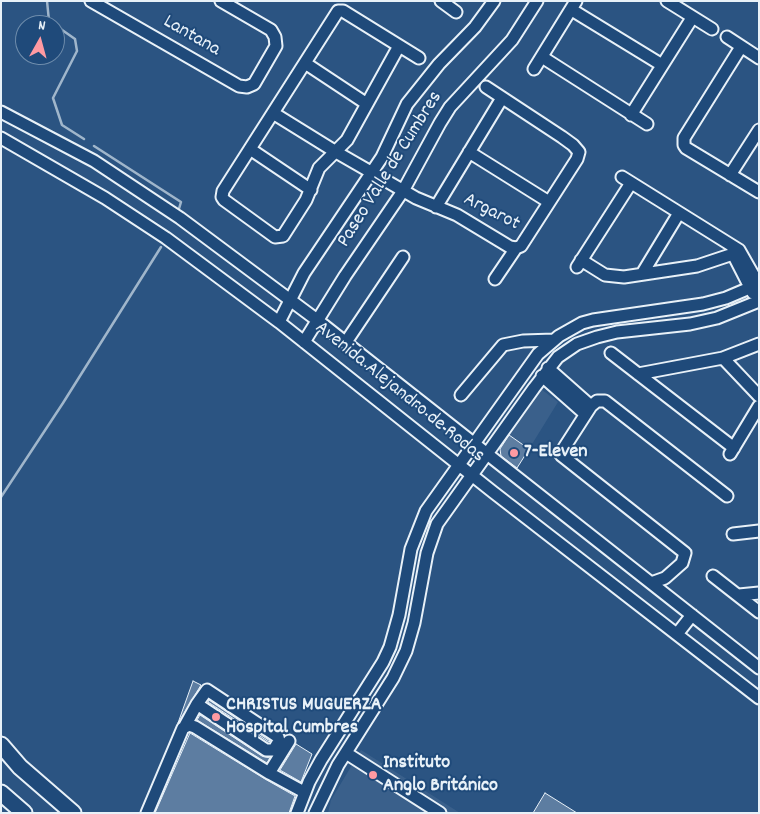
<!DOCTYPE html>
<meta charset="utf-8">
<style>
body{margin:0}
#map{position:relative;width:760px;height:814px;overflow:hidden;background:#2b5482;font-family:Dekko,sans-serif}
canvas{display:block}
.frame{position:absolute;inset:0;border:2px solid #e8f1f8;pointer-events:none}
.north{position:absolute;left:15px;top:15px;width:50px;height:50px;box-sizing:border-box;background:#1f4a7a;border:1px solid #6f8dac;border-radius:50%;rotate:7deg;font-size:14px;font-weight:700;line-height:20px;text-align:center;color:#e8f1f8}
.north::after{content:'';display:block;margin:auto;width:18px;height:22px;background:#ff9aa2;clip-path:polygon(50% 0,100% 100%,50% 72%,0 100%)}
</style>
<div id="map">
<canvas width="760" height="814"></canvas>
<div class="frame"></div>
<div class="north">N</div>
</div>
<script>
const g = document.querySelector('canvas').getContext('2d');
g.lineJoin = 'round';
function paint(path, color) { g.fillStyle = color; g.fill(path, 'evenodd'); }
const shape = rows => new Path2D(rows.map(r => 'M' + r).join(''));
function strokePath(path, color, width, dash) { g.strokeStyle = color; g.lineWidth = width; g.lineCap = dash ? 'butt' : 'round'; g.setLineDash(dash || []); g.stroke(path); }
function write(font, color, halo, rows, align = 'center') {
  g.font = font + ' Dekko,sans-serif'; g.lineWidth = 4; g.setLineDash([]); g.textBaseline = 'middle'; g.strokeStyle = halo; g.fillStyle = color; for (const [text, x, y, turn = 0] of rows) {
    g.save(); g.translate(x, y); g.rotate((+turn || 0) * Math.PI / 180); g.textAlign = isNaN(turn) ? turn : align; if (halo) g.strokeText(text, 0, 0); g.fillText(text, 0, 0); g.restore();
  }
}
const built = shape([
 [541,389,558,402,529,449,508,435],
 [361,750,460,813,328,813,331,800]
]);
const stream = shape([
 [47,1,49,21,54,25],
 [55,25,75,39,77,51,53,98,62,125,84,139],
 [94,146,181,202,178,212],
 [1,497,63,403,161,247]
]);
const building = shape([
 [509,435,529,449,517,468,501,456,500,449,509,435],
 [193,681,201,685,178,723,193,681],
 [209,700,270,741,269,742,208,702,209,700],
 [200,715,262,756,270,758,267,763,197,720,200,715],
 [190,733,265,779,295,796,289,813,155,813,190,733],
 [296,744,312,754,301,782,280,770,296,744],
 [545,793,577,813,533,813,545,793]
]);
const minor = shape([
 [91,1,239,86,247,87,254,84,276,46,275,37,271,30,221,1],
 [441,1,456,12],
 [667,1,712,29],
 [572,10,662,65],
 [727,37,759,58],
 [399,46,347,140,319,168,306,200,283,236,275,237,224,200,222,197,223,191,338,11,343,11,419,58],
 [741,47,684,138,684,145,686,148,759,192],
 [542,57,647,124],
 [305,63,367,104],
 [534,69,576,1],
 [1,112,94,161,180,218,317,320,759,668],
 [273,113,336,152,416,198,457,215,510,247,516,248,521,246,577,159,579,152,573,145,562,137,486,87],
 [631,115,692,18],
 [1,138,105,198,166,238,279,322,493,492,759,698],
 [250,149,311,190],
 [469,152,549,202],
 [730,175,759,130],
 [622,177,739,250,759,285],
 [436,207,502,98],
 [733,248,733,254,753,293],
 [581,260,605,275,624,277,697,266,733,254,739,250],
 [577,267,631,183],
 [642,274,679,213],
 [495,279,516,248],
 [279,322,304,273,382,157,407,104,439,64,475,27,494,1],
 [304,342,345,276,403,191,440,123,450,107,512,40,537,1],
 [346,342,403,257],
 [611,353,734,448],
 [723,358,759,396],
 [548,368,591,406],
 [638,374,723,358,759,344],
 [542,376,585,414],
 [461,395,503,345,523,341,554,340],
 [730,454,759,406],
 [733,534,759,531],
 [713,576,759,612],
 [651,583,665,578,682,563,685,553,561,455,562,451,591,406,597,401,605,401,727,496],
 [739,595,759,593],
 [677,634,692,615],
 [185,726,197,704,207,690,278,737,279,741,276,746,274,750,266,750,197,704],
 [346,753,440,813],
 [269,773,289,741],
 [147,813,183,728,189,725,195,727,269,773,304,792],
 [297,813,309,782,321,760,383,662,390,647,399,615,411,549,426,511,538,354,559,336,582,323,593,320,703,304,726,298,759,284],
 [315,813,338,765,393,678,406,651,414,623,427,553,437,524,534,388,558,357,577,344,597,337,617,332,690,324,717,318,759,301]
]);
const major = shape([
 [1,745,20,767,73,813],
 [1,793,24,813]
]);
const markers = [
 [514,453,5,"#ff9aa2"],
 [216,717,5,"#ff9aa2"],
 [373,775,5,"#ff9aa2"]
];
const streetNames = [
 ["Lantana",191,37,30],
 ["Paseo Valle de Cumbres",391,170,-58],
 ["Argarot",491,213,27],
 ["Avenida Alejandro de Rodas",399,393,39]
];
const poiNames = [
 ["7-Eleven",524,453],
 ["CHRISTUS MUGUERZA",226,706],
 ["Hospital Cumbres",226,729],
 ["Instituto",383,764],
 ["Anglo Británico",383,787]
];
paint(built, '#3a608b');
strokePath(stream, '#a0b6cb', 2.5);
paint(building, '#5d7da1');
strokePath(building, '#e8f1f8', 1);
strokePath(minor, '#e8f1f8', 15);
strokePath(major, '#e8f1f8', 19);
strokePath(minor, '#1f4a7a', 11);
strokePath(major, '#1f4a7a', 15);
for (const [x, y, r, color] of markers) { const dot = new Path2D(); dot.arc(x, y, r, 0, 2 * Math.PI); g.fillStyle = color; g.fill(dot); strokePath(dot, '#1f4a7a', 2); }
write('20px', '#e8f1f8', '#1f4a7a', streetNames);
write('bold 20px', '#e8f1f8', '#1f4a7a', poiNames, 'left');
</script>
